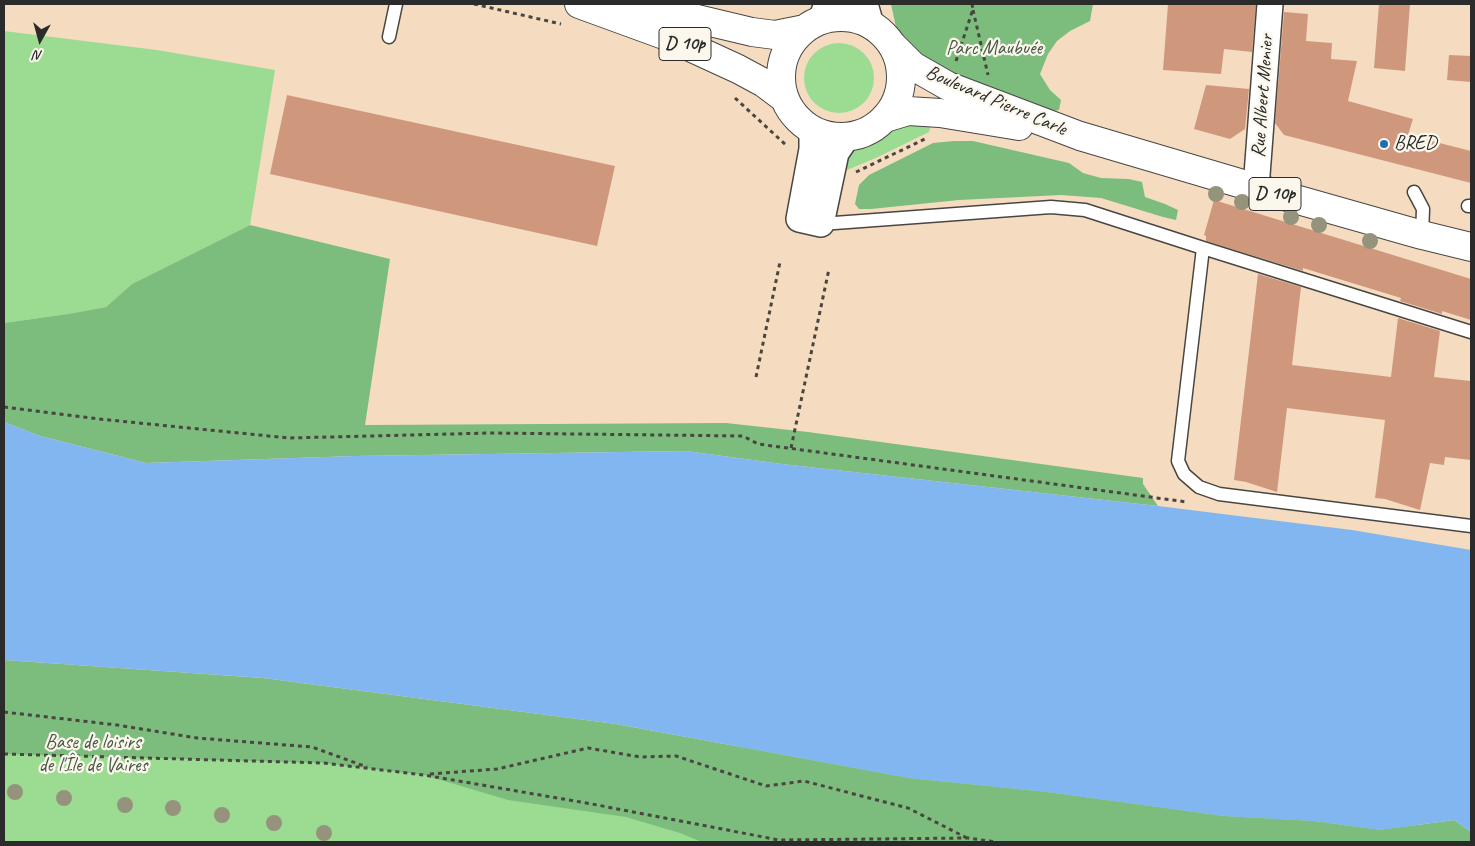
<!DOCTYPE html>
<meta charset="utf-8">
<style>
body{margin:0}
#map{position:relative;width:1475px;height:846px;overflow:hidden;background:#f5dcc0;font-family:Caveat,sans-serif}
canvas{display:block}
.frame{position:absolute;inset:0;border:5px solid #2b2b2b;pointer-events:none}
.north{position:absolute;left:15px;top:15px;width:50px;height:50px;-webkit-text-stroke:4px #fbf7ec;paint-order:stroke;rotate:187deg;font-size:14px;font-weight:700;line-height:20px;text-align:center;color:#2b2b2b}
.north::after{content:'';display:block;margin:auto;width:18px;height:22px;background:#2b2b2b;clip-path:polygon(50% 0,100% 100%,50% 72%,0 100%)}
</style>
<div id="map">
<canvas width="1475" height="846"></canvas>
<div class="frame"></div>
<div class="north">N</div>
</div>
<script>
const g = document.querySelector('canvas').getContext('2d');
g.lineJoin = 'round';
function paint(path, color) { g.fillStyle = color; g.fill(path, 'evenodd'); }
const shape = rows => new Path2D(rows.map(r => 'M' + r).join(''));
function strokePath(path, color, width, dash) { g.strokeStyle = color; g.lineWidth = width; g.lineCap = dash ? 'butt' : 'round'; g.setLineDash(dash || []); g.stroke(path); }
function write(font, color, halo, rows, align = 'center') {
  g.font = font + ' Caveat,sans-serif'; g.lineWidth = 4.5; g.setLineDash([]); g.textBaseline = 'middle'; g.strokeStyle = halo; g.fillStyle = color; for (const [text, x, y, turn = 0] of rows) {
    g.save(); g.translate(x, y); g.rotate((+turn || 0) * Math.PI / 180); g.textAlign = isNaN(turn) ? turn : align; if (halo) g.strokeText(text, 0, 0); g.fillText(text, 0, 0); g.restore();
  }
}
const green = shape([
 [4,31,157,50,275,70,250,225,132,284,106,307,68,314,4,323],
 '804 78a35 35 0 1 1 70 0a35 35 0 1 1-70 0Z',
 [932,121,929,132,878,157,847,170,841,164,857,149,867,146,903,124],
 [4,660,1471,832,1471,842,4,842]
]);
const forest = shape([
 [891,4,1093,4,1090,21,1070,31,1057,41,1048,54,1040,74,1050,90,1061,100,1059,110,1046,113,951,78,901,39,897,32],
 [954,141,973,141,1069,163,1083,173,1101,178,1129,179,1142,182,1145,197,1165,204,1178,210,1176,220,1163,217,1101,198,1061,195,959,200,871,209,859,209,855,204,859,185,869,175,933,143],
 [250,225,390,259,365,425,726,423,808,432,1143,478,1143,484,1158,506,782,464,686,451,355,456,146,463,40,436,4,422,4,323,68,314,106,307,132,284],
 [4,660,263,678,616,724,909,778,1047,792,1224,816,1314,821,1380,830,1454,820,1471,832,1471,842,702,842,680,833,626,817,508,800,424,775,323,763,4,754]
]);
const water = shape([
 [4,422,40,436,146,463,355,456,686,451,782,464,1158,506,1352,530,1471,550,1471,832,1454,820,1380,830,1314,821,1224,816,1047,792,909,778,616,724,263,678,4,660]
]);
const building = shape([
 [1168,4,1256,4,1252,52,1224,49,1221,74,1163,70],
 [1379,4,1410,4,1405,71,1374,68],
 [1284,12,1308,14,1306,41,1332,43,1331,59,1357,61,1348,101,1413,119,1408,135,1471,151,1471,183,1284,135,1275,123],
 [1449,55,1471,56,1471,82,1447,80],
 [1206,85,1249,89,1245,129,1230,139,1194,129],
 [287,95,615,166,597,246,270,174],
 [1214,200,1471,279,1471,320,1442,311,1442,314,1400,301,1401,298,1303,268,1303,271,1206,241,1206,236,1204,235],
 [1258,274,1301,287,1292,365,1391,377,1398,318,1440,331,1434,377,1471,381,1471,460,1445,457,1444,465,1430,463,1420,510,1385,499,1375,498,1385,420,1287,408,1277,492,1246,482,1234,480]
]);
const path = shape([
 [474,4,561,24],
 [973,10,988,75],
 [956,61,973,9,972,4],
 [735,98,787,146],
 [856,172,925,139],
 [756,377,780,262],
 [4,407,99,419,289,438,491,433,743,436,758,444,1187,502],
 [791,448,829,269],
 [4,712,117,725,197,738,312,747,367,767],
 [4,754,323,763,424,775,592,804,779,840,968,838,996,842],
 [430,774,497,769,588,748,640,757,676,756,766,786,804,781,908,808,967,838]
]);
const lane = shape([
 [389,37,396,4],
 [1414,192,1423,209,1422,235],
 [1468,206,1471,206],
 [821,224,1051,207,1085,210,1203,248,1178,461,1184,474,1199,487,1219,494,1471,526],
 [1203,248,1471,332]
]);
const street = shape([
 [865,4,871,25],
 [821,20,827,4],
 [812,130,812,149,799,219,821,224,836,153,847,137],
 [1256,188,1270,4]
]);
const primary = shape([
 [579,4,664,35,738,69,764,83,784,98],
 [634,4,752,32,775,35,805,29],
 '781 77a60 60 0 1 1 120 0a60 60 0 1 1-120 0Z',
 [892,45,913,66,948,86,1080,136,1256,188,1422,235,1471,247],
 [885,118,908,111,940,113,1019,126]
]);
const trees = [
 [1216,194],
 [1242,202],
 [1291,217],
 [1319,225],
 [1370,241],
 [15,792],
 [64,798],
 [125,805],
 [173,808],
 [222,815],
 [274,823],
 [324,833]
];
const markers = [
 [1384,144,5,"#1f6fb2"]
];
const shields = [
 [685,44,52],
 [1275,194,52]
];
const shieldNames = [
 ["D 10p",685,44],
 ["D 10p",1275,194]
];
const parkNames = [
 ["Parc Maubuée",994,49],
 ["Base de loisirs",93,743],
 ["de l'Île de Vaires",93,766]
];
const streetNames = [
 ["Rue Albert Menier",1263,96,-86],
 ["Boulevard Pierre Carle",996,101,23]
];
const poiNames = [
 ["BRED",1394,144]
];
paint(green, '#9bdc92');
paint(forest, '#7cbc7c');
paint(water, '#82b6f0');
paint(building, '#cf987d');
strokePath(lane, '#494641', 15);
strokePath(street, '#494641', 28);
strokePath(primary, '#494641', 30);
strokePath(path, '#494641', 3, [4, 4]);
strokePath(lane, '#fff', 12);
strokePath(street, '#fff', 25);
strokePath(primary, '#fff', 28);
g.fillStyle = '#95937c';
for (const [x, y] of trees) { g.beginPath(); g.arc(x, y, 8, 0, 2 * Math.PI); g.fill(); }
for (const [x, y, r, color] of markers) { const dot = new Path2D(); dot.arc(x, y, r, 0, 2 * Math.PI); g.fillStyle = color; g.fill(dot); strokePath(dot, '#fbf7ec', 2); }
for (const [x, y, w] of shields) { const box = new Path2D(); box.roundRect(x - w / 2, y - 16.5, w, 33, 4); g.fillStyle = '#fbf7ec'; g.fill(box); strokePath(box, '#2b2b2b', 1); }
write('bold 19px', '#2b2b2b', null, shieldNames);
write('20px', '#475745', '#fbf7ec', parkNames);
write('20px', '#2b2b2b', '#fbf7ec', streetNames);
write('20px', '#2b2b2b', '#fbf7ec', poiNames, 'left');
</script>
